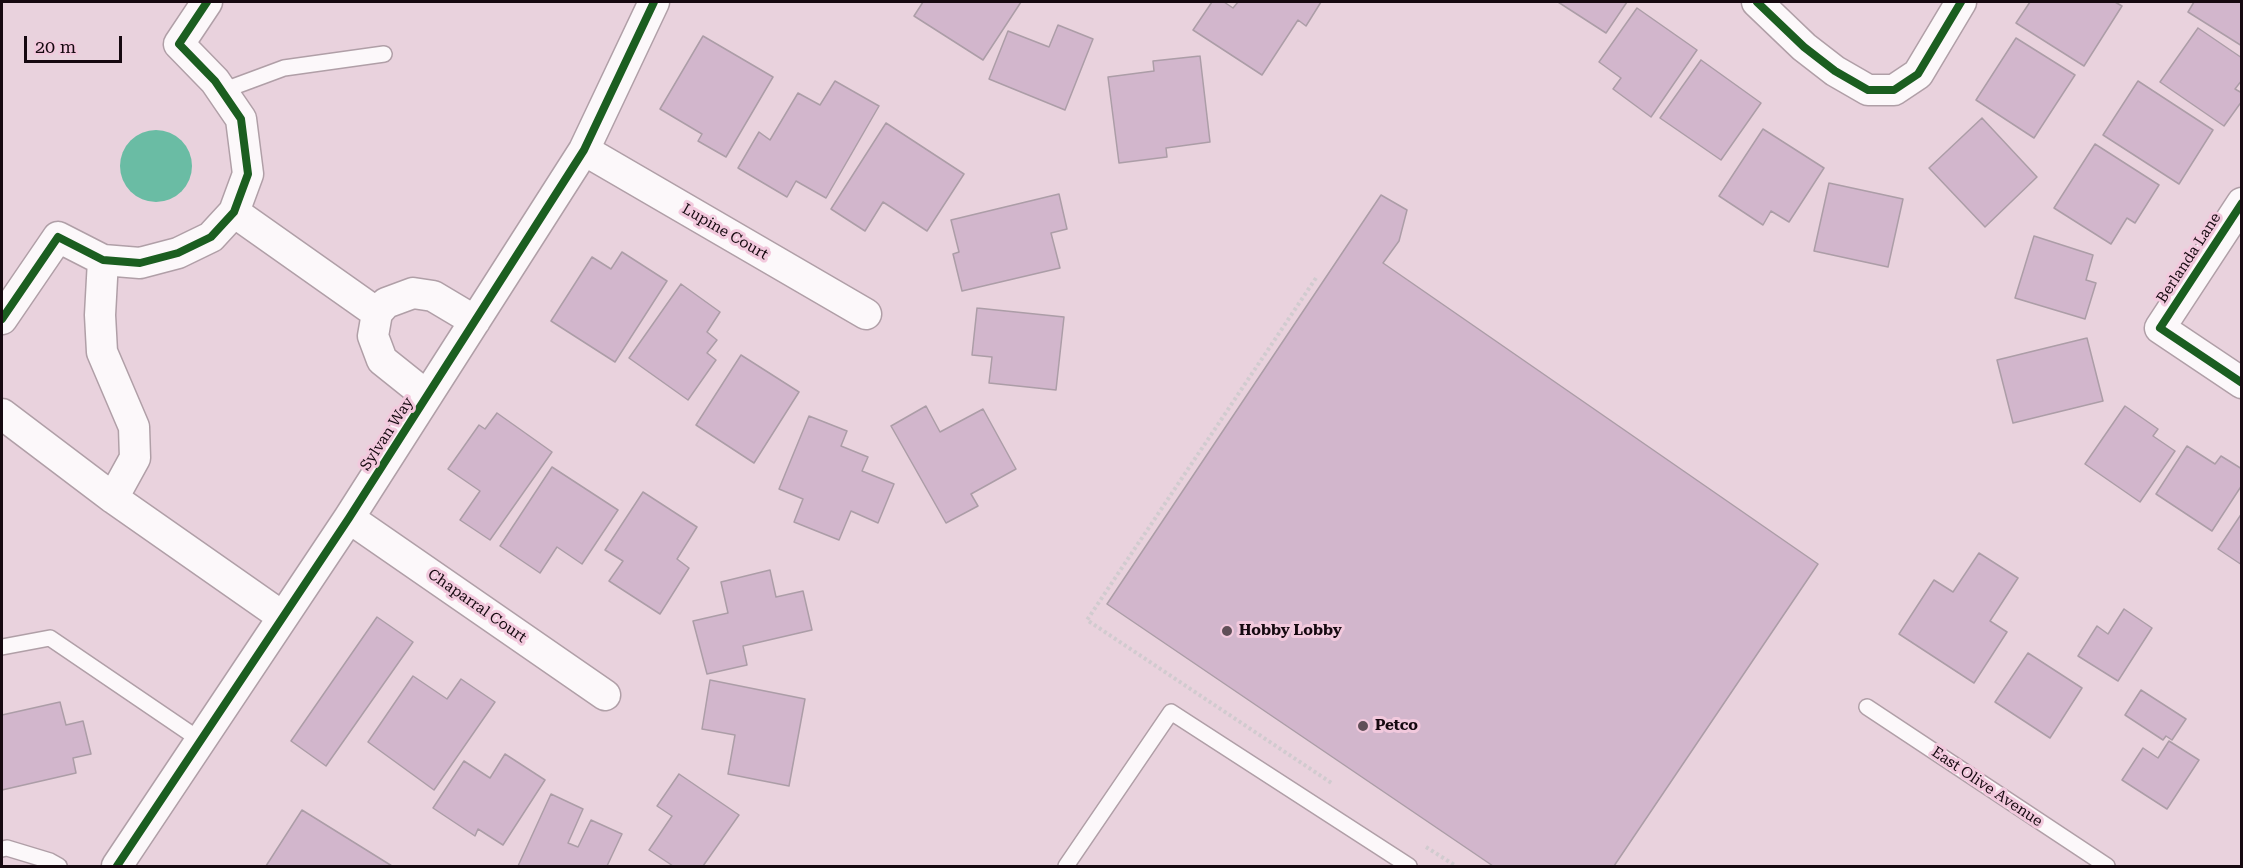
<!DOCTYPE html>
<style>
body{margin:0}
#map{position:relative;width:2243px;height:868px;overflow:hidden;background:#e9d2dd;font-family:"Roboto Serif",serif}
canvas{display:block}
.frame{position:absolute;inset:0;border:3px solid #160910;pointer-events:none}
.scale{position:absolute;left:24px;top:36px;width:98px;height:27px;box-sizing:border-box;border:3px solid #160910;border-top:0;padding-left:8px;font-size:18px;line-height:21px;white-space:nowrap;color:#160910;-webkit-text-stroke:4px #f2c9dd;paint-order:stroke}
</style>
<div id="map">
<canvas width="2243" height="868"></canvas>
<div class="frame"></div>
<div class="scale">20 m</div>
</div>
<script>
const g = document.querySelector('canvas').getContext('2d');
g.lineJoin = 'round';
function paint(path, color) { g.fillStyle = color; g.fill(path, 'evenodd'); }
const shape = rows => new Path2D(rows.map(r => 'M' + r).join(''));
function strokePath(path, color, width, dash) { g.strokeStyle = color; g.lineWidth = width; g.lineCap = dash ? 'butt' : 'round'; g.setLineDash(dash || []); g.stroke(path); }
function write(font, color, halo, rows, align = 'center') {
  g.font = font + ' "Roboto Serif",serif'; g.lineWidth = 6; g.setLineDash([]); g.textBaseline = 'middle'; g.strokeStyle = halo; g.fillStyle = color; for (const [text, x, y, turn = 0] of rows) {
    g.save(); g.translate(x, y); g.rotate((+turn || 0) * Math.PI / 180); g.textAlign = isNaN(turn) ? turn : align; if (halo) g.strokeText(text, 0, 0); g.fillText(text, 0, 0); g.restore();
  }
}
const water = shape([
 '120 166a36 36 0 1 1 72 0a36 36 0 1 1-72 0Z'
]);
const building = shape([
 [923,2,1021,2,983,60,914,16,923,2],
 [1212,2,1224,2,1233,8,1238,2,1321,2,1306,26,1298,20,1262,75,1193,30,1212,2],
 [1558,2,1627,2,1606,33,1558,2],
 [2030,2,2115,2,2122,6,2084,66,2016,23,2030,2],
 [2194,2,2242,2,2242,46,2188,12,2194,2],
 [1637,8,1697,50,1651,117,1613,89,1621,78,1599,62,1637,8],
 [1058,25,1093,39,1065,110,989,79,1008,31,1049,47,1058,25],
 [2198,28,2242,58,2242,80,2235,89,2242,93,2242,101,2224,126,2160,82,2198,28],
 [703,36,773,77,726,157,698,141,702,134,660,109,703,36],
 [2016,38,2075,75,2034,138,1976,100,2016,38],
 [1200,56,1210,142,1166,148,1167,157,1119,163,1108,77,1154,71,1153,61,1200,56],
 [1701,60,1761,103,1721,160,1660,118,1701,60],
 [835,81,879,106,826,198,796,181,787,197,738,168,759,132,770,140,798,93,820,105,835,81],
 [2138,81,2213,130,2179,184,2103,135,2138,81],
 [1982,118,2037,177,1985,227,1929,168,1982,118],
 [886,123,964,174,927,231,883,202,865,231,831,209,886,123],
 [1763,129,1824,168,1789,222,1771,211,1763,225,1719,196,1763,129],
 [2095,144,2159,185,2135,223,2127,218,2111,244,2054,208,2095,144],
 [1829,183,1903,199,1888,267,1814,251,1829,183],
 [1059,194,1067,229,1051,233,1060,268,962,291,953,254,959,252,951,220,1059,194],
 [1381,195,1407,210,1399,241,1383,263,1818,564,1614,866,1493,866,1107,604,1381,195],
 [2034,236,2093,255,2086,280,2096,283,2085,319,2015,298,2034,236],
 [622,252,667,281,615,362,551,321,592,257,611,269,622,252],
 [681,284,720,312,707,332,717,340,707,353,716,360,688,400,629,358,681,284],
 [977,308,1064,317,1056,390,989,383,992,357,972,355,977,308],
 [2087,338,2103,401,2013,423,1997,360,2087,338],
 [741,355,799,392,754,463,696,425,741,355],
 [926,406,940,432,983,409,1016,469,971,494,978,506,946,523,891,426,926,406],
 [2125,406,2158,429,2153,436,2175,451,2140,502,2085,464,2125,406],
 [497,413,552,452,490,540,460,520,480,491,448,469,479,425,485,429,497,413],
 [809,416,847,431,841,446,868,457,862,471,894,484,878,523,851,511,839,540,794,522,803,499,779,489,809,416],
 [2187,446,2215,464,2221,456,2242,469,2242,485,2212,531,2156,494,2187,446],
 [552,467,618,510,582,564,557,547,540,573,500,546,552,467],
 [643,492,697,527,677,559,689,568,660,614,609,581,623,561,605,550,643,492],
 [2242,513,2242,565,2218,549,2242,513],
 [1979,553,2018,578,1990,621,2007,632,1974,683,1899,634,1934,580,1953,592,1979,553],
 [770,570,776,597,803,591,812,630,743,646,747,665,707,674,693,621,728,613,721,582,770,570],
 [2124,609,2152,628,2118,681,2078,656,2097,626,2108,634,2124,609],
 [377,617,413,642,326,766,291,741,377,617],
 [2028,653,2082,688,2050,738,1995,702,2028,653],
 [413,676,447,699,461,679,495,702,434,790,368,742,413,676],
 [710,680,805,699,789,786,728,774,735,735,702,729,710,680],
 [2141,690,2186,719,2172,740,2166,736,2163,740,2125,715,2141,690],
 [60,702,66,725,83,721,91,754,73,758,76,773,2,790,2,715,60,702],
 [2169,741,2199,760,2167,809,2122,780,2143,748,2158,758,2169,741],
 [505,754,545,780,503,845,478,829,475,836,433,808,464,761,490,778,505,754],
 [679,774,739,815,703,866,673,866,649,850,672,816,657,806,679,774],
 [551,794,583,809,568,843,578,847,591,820,622,834,607,866,518,866,551,794],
 [302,810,392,866,266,866,302,810]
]);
const path = shape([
 [1316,278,1087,620,1333,784],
 [1426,847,1456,866]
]);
const service = shape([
 [222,91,284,68,384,54],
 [2,647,50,638,200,740],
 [1867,707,2107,866],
 [2,849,7,848,50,861,59,866],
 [1066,866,1171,712,1409,866]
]);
const minor = shape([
 [1757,2,1804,47,1835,71,1868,90,1894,90,1918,74,1961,2],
 [584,150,866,314],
 [2242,203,2160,328,2242,383],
 [234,212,377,313,373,336,382,360,427,396],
 [103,260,100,315,102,352,134,427,135,458,113,498],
 [377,313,386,303,413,293,433,296,475,321],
 [2,319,58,237,103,260,140,263,178,253,211,237,234,212,248,174,241,119,215,81,179,44,207,2],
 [2,414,113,498,283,617],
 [349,518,605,695],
 [117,866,349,518,584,150,654,2]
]);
const cycleway = shape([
 [1757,2,1804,47,1835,71,1868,90,1894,90,1918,74,1961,2],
 [2242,203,2160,328,2242,383],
 [2,319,58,237,103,260,140,263,178,253,211,237,234,212,248,174,241,119,215,81,179,44,207,2],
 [117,866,349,518,584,150,654,2]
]);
const markers = [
 [1227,631,6,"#604f58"],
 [1363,726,6,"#604f58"]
];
const streetNames = [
 ["Lupine Court",725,232,30],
 ["Berlanda Lane",2189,258,-57],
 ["Sylvan Way",387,434,-57],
 ["Chaparral Court",477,606,35],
 ["East Olive Avenue",1987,787,34]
];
const poiNames = [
 ["Hobby Lobby",1239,631],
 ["Petco",1375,726]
];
paint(water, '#6abca4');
paint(building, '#d2b6cc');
strokePath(building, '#ac9da7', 1.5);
strokePath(service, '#b09fa7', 18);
strokePath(minor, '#b09fa7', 33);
strokePath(path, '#d1cbcf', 4, [3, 3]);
strokePath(service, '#fcf8fa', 15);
strokePath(minor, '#fcf8fa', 30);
strokePath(cycleway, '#1b5e20', 8);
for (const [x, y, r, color] of markers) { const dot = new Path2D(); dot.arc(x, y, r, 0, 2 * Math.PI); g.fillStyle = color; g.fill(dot); strokePath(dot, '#f2c9dd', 2); }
write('15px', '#160910', '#f2c9dd', streetNames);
write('bold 15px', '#160910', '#f2c9dd', poiNames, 'left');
</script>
